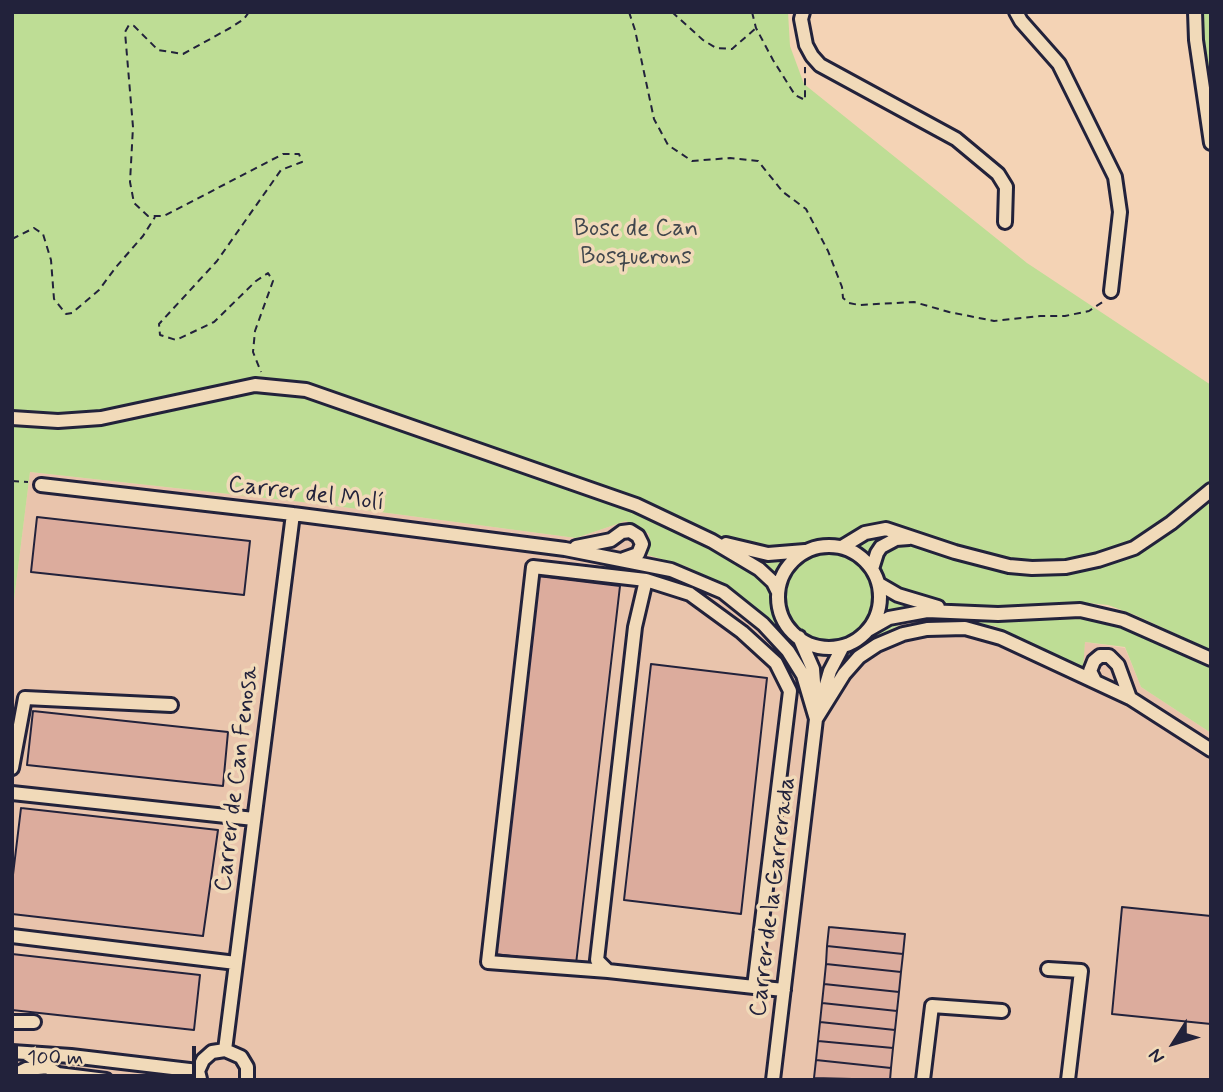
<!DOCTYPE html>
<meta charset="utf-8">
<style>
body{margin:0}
#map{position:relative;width:1223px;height:1092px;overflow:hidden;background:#f4d3b5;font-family:Mynerve,sans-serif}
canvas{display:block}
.frame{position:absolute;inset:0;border:14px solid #22223b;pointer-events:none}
.north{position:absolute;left:1139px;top:1008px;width:70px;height:70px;-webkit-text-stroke:5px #f1dab9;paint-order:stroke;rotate:233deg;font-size:19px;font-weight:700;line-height:28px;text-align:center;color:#22223b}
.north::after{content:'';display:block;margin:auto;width:24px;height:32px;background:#22223b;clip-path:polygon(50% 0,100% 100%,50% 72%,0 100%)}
.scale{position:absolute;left:14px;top:1046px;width:182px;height:32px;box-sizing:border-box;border:4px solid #22223b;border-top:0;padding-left:9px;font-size:21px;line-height:24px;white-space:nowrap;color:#22223b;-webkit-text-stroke:5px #f1dab9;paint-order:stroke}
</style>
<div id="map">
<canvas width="1223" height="1092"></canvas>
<div class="frame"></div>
<div class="north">N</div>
<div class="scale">100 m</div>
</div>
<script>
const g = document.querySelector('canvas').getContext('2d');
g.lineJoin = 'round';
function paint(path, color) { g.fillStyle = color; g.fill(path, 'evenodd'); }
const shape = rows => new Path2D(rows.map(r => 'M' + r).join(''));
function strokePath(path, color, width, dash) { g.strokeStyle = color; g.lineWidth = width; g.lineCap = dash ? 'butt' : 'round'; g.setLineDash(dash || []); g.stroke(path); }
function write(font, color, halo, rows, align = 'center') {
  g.font = font + ' Mynerve,sans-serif'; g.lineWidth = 7; g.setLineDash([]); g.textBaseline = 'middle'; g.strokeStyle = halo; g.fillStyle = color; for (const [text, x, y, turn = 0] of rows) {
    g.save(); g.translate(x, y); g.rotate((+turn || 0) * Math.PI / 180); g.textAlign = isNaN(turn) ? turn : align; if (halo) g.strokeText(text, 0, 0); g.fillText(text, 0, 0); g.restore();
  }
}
const built = shape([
 [30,472,320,504,576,538,626,521,649,534,648,555,688,567,738,594,782,633,799,654,844,658,868,641,906,622,942,621,994,626,1082,668,1085,642,1125,648,1141,687,1211,733,1211,1080,12,1080,12,616]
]);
const green = shape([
 [12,12,788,12,790,46,804,84,1027,263,1211,385,1211,650,1135,615,1108,605,1078,602,1077,615,1112,623,1169,646,1211,667,1211,733,1141,687,1125,647,1085,642,1083,669,995,626,942,621,906,622,868,641,844,658,799,655,782,633,738,594,688,567,648,555,649,534,626,521,576,538,320,504,30,472,12,616],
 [1202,12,1211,12,1211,96,1200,27]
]);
const building = shape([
 [37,517,250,541,244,595,31,572,37,517],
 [538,576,620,586,576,964,495,954,538,576],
 [651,664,767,678,741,914,624,900,651,664],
 [33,711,228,732,223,786,27,765,33,711],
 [21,808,218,830,203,936,12,914,12,883,21,808],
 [1122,907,1211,916,1211,1024,1112,1014,1122,907],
 [829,927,905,934,903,954,827,946,829,927],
 [827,946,903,954,901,972,826,964,827,946],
 [12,954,200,975,194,1030,12,1010,12,954],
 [826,964,901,972,899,992,824,984,826,964],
 [824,984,899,992,897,1011,822,1003,824,984],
 [822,1003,897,1011,895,1030,820,1022,822,1003],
 [820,1022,895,1030,893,1048,818,1041,820,1022],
 [818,1041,893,1048,891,1068,816,1060,818,1041],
 [816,1060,891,1068,890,1080,814,1078,816,1060]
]);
const path = shape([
 [249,12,244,19,230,28,183,54,158,50,134,26,129,25,125,32,133,127,130,182,134,203,148,216,164,216,283,154,299,154,302,162,281,170,217,261,159,324,160,335,176,340,214,322,256,281,268,273,273,281,255,331,253,352,261,372],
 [629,12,635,30,654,119,668,145,692,161,730,158,758,161,783,192,806,209,828,251,842,287,843,298,849,303,859,305,914,302,949,312,994,321,1040,316,1065,316,1089,311,1104,301],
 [672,12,703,40,716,48,732,49,755,29],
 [752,12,756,28,773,60,795,95,805,100,805,67],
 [12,239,34,228,43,234,51,260,54,299,66,314,72,313,99,290,116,267,143,236,155,217],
 [12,481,28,482]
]);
const minor = shape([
 [803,12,801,19,806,45,812,56,820,65,956,139,998,174,1006,187,1005,222],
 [1016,12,1021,21,1059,64,1115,177,1120,212,1111,291],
 [1195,12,1196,40,1211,143],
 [12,418,58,421,101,418,255,385,306,390,636,505,712,541,759,569,773,582,778,592],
 [41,485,293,514,565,549,671,570,723,592,763,624,788,651,803,675,816,719],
 [726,544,768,554,805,551],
 '778 597a51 51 0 1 1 102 0a51 51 0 1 1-102 0Z',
 [576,547,611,540,622,532,630,531,638,536,642,544,638,554,624,559],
 [842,547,865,533,886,529,955,552,1009,566,1032,568,1066,567,1098,560,1134,548,1171,523,1211,490],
 [872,569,877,553,881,547,896,539,909,538],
 [879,584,898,595,938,607],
 [868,630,889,618,927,611,998,614,1080,610,1123,620,1211,659],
 [799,637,813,669,815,696],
 [1095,681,1090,671,1094,661,1100,656,1109,656,1118,665,1130,698],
 [816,719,844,674,859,657,877,645,903,634,927,629,965,628,1001,638,1130,698,1211,750],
 [12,768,25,698,171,705],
 [12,793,254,819],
 [12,936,236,963],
 [1048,969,1081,971,1068,1080],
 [608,971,488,962,533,567,646,580],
 [754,987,790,691,776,663,742,632,690,594,646,580,635,627,597,960,608,971,754,987,784,990],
 [12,1022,34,1022],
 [225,1050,293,514],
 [12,1052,71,1056,198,1071],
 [27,1054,58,1074,106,1080],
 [12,1076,26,1069,49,1067],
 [200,1079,198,1071,203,1060,212,1052,225,1050,241,1057,247,1067,247,1080],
 [773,1080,816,719,830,671,843,646],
 [923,1080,932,1006,1002,1011]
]);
const parkNames = [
 ["Bosc de Can",636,230],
 ["Bosquerons",636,258]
];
const streetNames = [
 ["Carrer del Molí",306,495,7],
 ["Carrer de Can Fenosa",238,779,-83],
 ["Carrer de la Carrerada",774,897,-83]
];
paint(built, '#e9c4ac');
paint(green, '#bedd95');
paint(building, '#dcac9d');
strokePath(building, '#22223b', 2);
strokePath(minor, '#22223b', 18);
strokePath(path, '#22223b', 2, [7, 5]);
strokePath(minor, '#f1dab9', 12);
write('24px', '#41474d', '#f1dab9', parkNames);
write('24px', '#22223b', '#f1dab9', streetNames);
</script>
